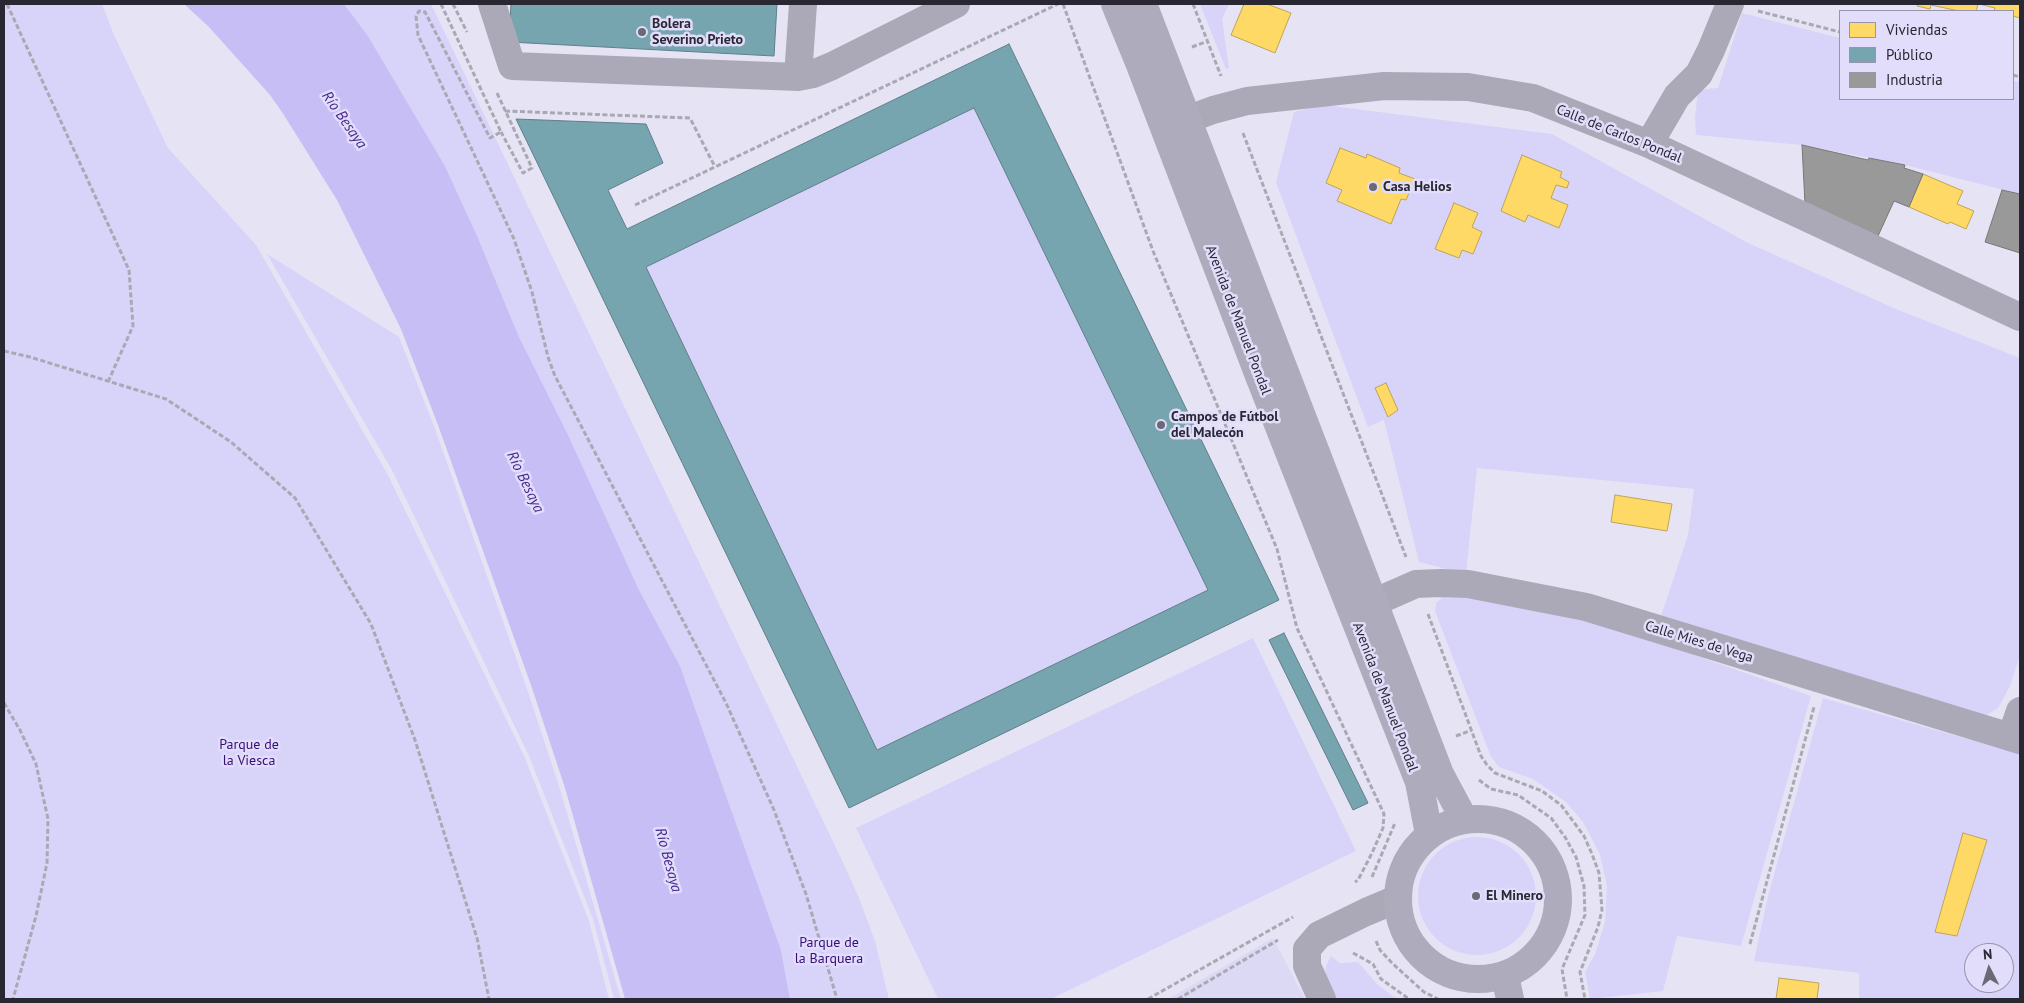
<!DOCTYPE html>
<meta charset="utf-8">
<style>
body{margin:0}
#map{position:relative;width:2024px;height:1003px;overflow:hidden;background:#e6e4f4;font-family:"PT Sans",sans-serif}
canvas{display:block}
.frame{position:absolute;inset:0;border:5px solid #282732;pointer-events:none}
.legend{position:absolute;left:1839px;top:10px;width:175px;height:90px;box-sizing:border-box;background:#e1ddfb;border:1px solid #9794ab;margin:0;padding:6px 9px;list-style:none;font-size:15px;color:#282732}
.legend li{display:flex;align-items:center;gap:10px;height:25px}
.legend b{width:25px;border:1px solid #9794ab}
.north{position:absolute;left:1964px;top:943px;width:50px;height:50px;box-sizing:border-box;background:#e1ddfb;border:1px solid #9794ab;border-radius:50%;rotate:355deg;font-size:14px;font-weight:700;line-height:20px;text-align:center;color:#282732}
.north::after{content:'';display:block;margin:auto;width:18px;height:22px;background:#6a6976;clip-path:polygon(50% 0,100% 100%,50% 72%,0 100%)}
</style>
<div id="map">
<canvas width="2024" height="1003"></canvas>
<div class="frame"></div>
<ul class="legend">
<li><b style="height:14px;background:#ffd966"></b>Viviendas</li>
<li><b style="height:14px;background:#76a5af"></b>Público</li>
<li><b style="height:14px;background:#999"></b>Industria</li>
</ul>
<div class="north">N</div>
</div>
<script>
const g = document.querySelector('canvas').getContext('2d');
g.lineJoin = 'round';
function paint(path, color) { g.fillStyle = color; g.fill(path, 'evenodd'); }
const shape = rows => new Path2D(rows.map(r => 'M' + r).join(''));
function strokePath(path, color, width, dash) { g.strokeStyle = color; g.lineWidth = width; g.lineCap = dash ? 'butt' : 'round'; g.setLineDash(dash || []); g.stroke(path); }
function write(font, color, halo, rows, align = 'center') {
  g.font = font + ' "PT Sans",sans-serif'; g.lineWidth = 5; g.setLineDash([]); g.textBaseline = 'middle'; g.strokeStyle = halo; g.fillStyle = color; for (const [text, x, y, turn = 0] of rows) {
    g.save(); g.translate(x, y); g.rotate((+turn || 0) * Math.PI / 180); g.textAlign = isNaN(turn) ? turn : align; if (halo) g.strokeText(text, 0, 0); g.fillText(text, 0, 0); g.restore();
  }
}
const built = shape([
 [1273,938,1305,999,1168,999]
]);
const green = shape([
 [4,4,102,4,114,35,168,148,256,245,388,475,525,758,589,921,609,999,4,999],
 [344,4,431,4,840,856,859,898,875,941,889,999,790,999,781,950,680,666,638,588,519,337,478,238,445,166,368,36],
 [1200,4,1229,4,1222,19,1229,68,1226,69],
 [1742,13,1840,38,1840,99,2013,99,2013,81,2020,82,2020,194,1905,165,1802,145,1696,135,1695,118,1698,90,1718,88],
 [1324,105,1552,134,1748,243,1896,309,2020,358,2020,655,2010,686,1998,708,1982,718,1661,616,1688,535,1694,489,1477,468,1466,574,1419,562,1384,420,1368,427,1276,182,1294,112],
 [974,108,1208,590,877,750,646,267],
 [267,254,399,337,434,426,527,689,560,789,621,999,614,999,593,919,529,756,393,472],
 [1450,589,1642,633,1700,657,1811,696,1741,946,1677,936,1663,991,1590,999,1585,972,1595,954,1605,922,1607,886,1600,855,1583,822,1566,802,1533,779,1499,767,1491,757,1435,611,1436,603,1441,599,1438,591],
 [1253,638,1356,851,1051,999,938,999,856,828],
 [1823,698,2020,754,2020,999,1859,999,1859,973,1754,961,1768,896],
 [1964,833,1987,840,1958,936,1935,932],
 [1974,953,2004,953,2004,983,1974,983],
 '1418 896a59 59 0 1 1 118 0a59 59 0 1 1-118 0Z',
 [1331,956,1340,963,1358,962,1377,984,1397,999,1330,999,1325,977,1326,966]
]);
const water = shape([
 [184,4,344,4,368,36,445,166,478,238,519,337,567,433,638,588,680,666,781,950,790,999,625,999,565,788,532,688,438,425,401,329,337,200,282,112,270,95,209,27]
]);
const homes = shape([
 [1244,4,1267,4,1291,13,1275,53,1231,35,1244,4],
 [1918,4,1978,4,1976,11,1959,11,1931,5,1930,9,1917,6,1918,4],
 [1979,4,2020,4,2020,18,2013,16,2013,11,1994,11,1995,8,1979,4],
 [1340,148,1366,158,1367,154,1400,168,1399,173,1415,179,1406,200,1401,199,1391,224,1337,201,1342,190,1326,183,1340,148],
 [1522,155,1562,172,1560,177,1569,182,1567,188,1556,185,1551,198,1568,205,1559,228,1528,215,1525,222,1501,211,1522,155],
 [1923,174,1963,191,1957,204,1974,211,1966,229,1950,222,1948,224,1909,207,1923,174],
 [1454,203,1478,213,1472,227,1482,232,1473,254,1462,250,1459,258,1435,249,1454,203],
 [1386,383,1398,410,1388,417,1375,388,1386,383],
 [1615,495,1672,504,1667,531,1611,522,1615,495],
 [1963,833,1987,840,1957,936,1935,932,1963,833],
 [1779,978,1819,983,1817,999,1776,999,1779,978]
]);
const public = shape([
 [511,4,777,4,774,56,509,42,511,4],
 [1009,44,1279,600,849,808,516,119,646,124,663,163,608,190,627,229,1009,44],
 [974,108,1208,590,877,750,646,267,974,108],
 [1284,633,1368,803,1353,810,1269,640,1284,633]
]);
const industry = shape([
 [1802,145,1868,160,1869,158,1905,165,1904,168,1923,174,1909,207,1894,201,1878,236,1805,204,1802,145],
 [2002,190,2020,194,2020,253,1985,242,2002,190]
]);
const path = shape([
 [7,4,129,270,133,326,108,382],
 [441,4,501,132,490,138,425,12,419,11,416,16,418,35,514,239,532,292,548,357,555,376,726,703,774,810,806,894,837,999],
 [453,4,467,32],
 [1063,4,1153,251,1277,549,1297,628,1384,814,1383,828,1372,853,1358,880,1355,882],
 [1193,4,1221,76],
 [1758,11,1840,32],
 [1192,47,1208,41],
 [2013,75,2020,77],
 [497,93,532,168,523,173,501,132],
 [505,111,690,118,715,167],
 [1243,133,1406,557],
 [635,205,1058,4],
 [4,351,30,357,166,399,231,442,295,498,371,624,415,740,477,938,489,999],
 [1428,614,1481,756,1487,765,1495,773,1542,791,1561,805,1584,836,1592,854,1599,873,1602,910,1598,927,1580,972,1585,999],
 [4,703,20,730,36,764,48,819,47,863,36,916,13,999],
 [1456,736,1472,730],
 [1479,780,1491,789,1518,795,1551,818,1565,837,1576,857,1584,886,1585,915,1562,969,1567,999],
 [1372,877,1395,823],
 [1376,941,1380,950,1393,964,1424,992,1438,999],
 [1750,944,1814,707],
 [1353,953,1373,964,1381,979,1409,999],
 [1148,999,1293,917],
 [1178,999,1278,940]
]);
const minor = shape([
 [492,4,512,66,798,77,813,74,832,66,956,4],
 [798,77,803,4],
 [1189,119,1213,110,1247,101,1384,86,1468,87,1533,98,1649,144,2020,317],
 [1649,144,1677,96,1699,74,1711,50,1730,4],
 [1375,602,1416,584,1441,583,1468,584,1586,607,2020,740],
 [2011,737,2020,711],
 [1322,999,1307,966,1307,949,1319,935,1366,912,1397,899]
]);
const major = shape([
 [1115,4,1140,65,1259,376,1419,782,1429,834],
 [1143,4,1440,774,1464,819],
 '1398 899a80 80 0 1 1 160 0a80 80 0 1 1-160 0Z',
 [1505,976,1510,999]
]);
const markers = [
 [642,32,5,"#6a6976"],
 [1373,187,5,"#6a6976"],
 [1161,425,5,"#6a6976"],
 [1476,896,5,"#6a6976"]
];
const poiNames = [
 ["Bolera",652,24],
 ["Severino Prieto",652,40],
 ["Casa Helios",1383,187],
 ["Campos de Fútbol",1171,417],
 ["del Malecón",1171,433],
 ["El Minero",1486,896]
];
const streetNames = [
 ["Calle de Carlos Pondal",1619,134,22],
 ["Avenida de Manuel Pondal",1238,320,69],
 ["Calle Mies de Vega",1699,642,17],
 ["Avenida de Manuel Pondal",1385,697,69]
];
const parkNames = [
 ["Parque de",249,745],
 ["la Viesca",249,761],
 ["Parque de",829,943],
 ["la Barquera",829,959]
];
const waterNames = [
 ["Río Besaya",344,120,55],
 ["Río Besaya",525,482,64],
 ["Río Besaya",668,860,75]
];
paint(built, '#dcd9f4');
paint(green, '#d8d3f9');
paint(water, '#c7bef5');
paint(homes, '#ffd966');
strokePath(homes, '#bea456', 1);
paint(public, '#76a5af');
strokePath(public, '#5f7f8a', 1);
paint(industry, '#999');
strokePath(industry, '#77777a', 1);
strokePath(path, '#a9a8b3', 3, [5, 2.5]);
strokePath(minor, '#aba9b7', 28);
strokePath(major, '#aeabbd', 28);
for (const [x, y, r, color] of markers) { const dot = new Path2D(); dot.arc(x, y, r, 0, 2 * Math.PI); g.fillStyle = color; g.fill(dot); strokePath(dot, '#e1ddfb', 2); }
write('bold 14px', '#282732', '#e1ddfb', poiNames, 'left');
write('14px', '#282732', '#e1ddfb', streetNames);
write('14px', '#360e75', '#e1ddfb', parkNames);
write('italic 15px', '#48298d', '#e1ddfb', waterNames);
</script>
